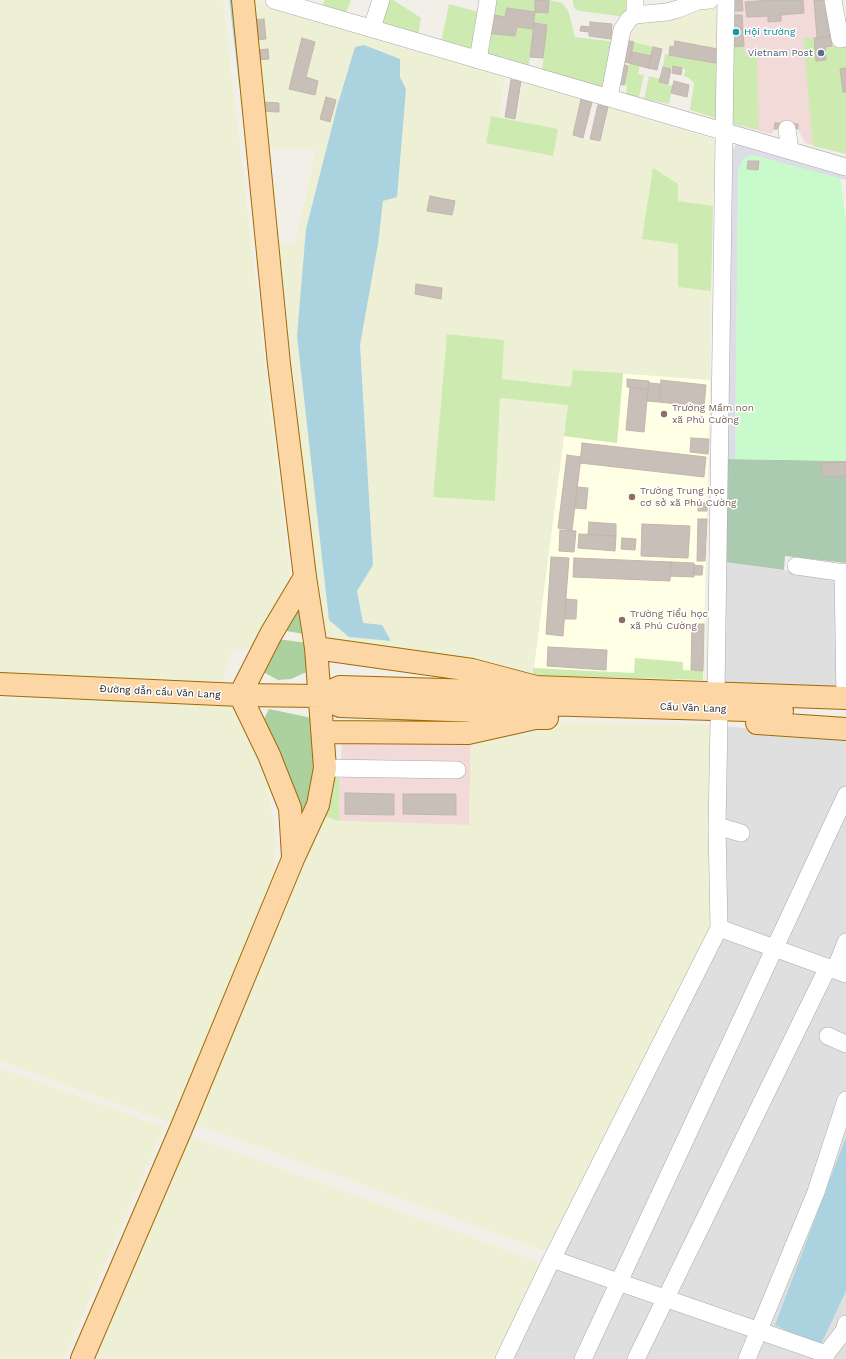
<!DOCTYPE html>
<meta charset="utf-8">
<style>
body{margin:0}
canvas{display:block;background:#f2efe9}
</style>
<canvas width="846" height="1359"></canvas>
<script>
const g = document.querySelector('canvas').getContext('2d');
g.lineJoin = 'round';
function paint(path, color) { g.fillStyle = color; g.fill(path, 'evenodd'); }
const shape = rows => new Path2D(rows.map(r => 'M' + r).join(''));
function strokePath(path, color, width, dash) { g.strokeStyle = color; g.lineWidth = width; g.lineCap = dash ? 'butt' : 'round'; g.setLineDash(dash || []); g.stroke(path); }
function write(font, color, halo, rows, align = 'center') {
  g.font = font + ' "Work Sans",sans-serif'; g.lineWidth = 3; g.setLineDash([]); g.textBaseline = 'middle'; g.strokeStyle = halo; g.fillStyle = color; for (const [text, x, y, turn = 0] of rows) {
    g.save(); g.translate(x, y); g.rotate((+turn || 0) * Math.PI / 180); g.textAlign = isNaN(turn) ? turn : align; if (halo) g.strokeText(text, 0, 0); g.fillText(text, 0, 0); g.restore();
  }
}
const residential = shape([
 [725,562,846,579,846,691,723,689],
 [713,725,846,738,846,1359,498,1359,547,1259]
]);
const commercial = shape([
 [728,0,842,0,846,25,846,154,805,143,798,129,775,129,771,134,730,123],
 [342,734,471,738,469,825,339,821]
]);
const education = shape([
 [623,373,710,380,703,680,533,675,564,436,617,443]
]);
const farmland = shape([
 [0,0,223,0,291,587,252,648,232,651,223,682,0,676],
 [253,0,402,48,505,76,499,117,491,116,486,143,558,129,516,121,523,81,581,99,573,136,601,143,609,107,714,139,713,206,678,201,642,239,678,244,678,287,711,291,710,380,574,370,571,387,501,379,504,340,447,334,495,501,500,398,568,405,532,681,326,642,319,622,279,244,295,243,316,150,262,147],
 [400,77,406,89,383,200,378,244,360,345,373,565,357,591,363,623,382,625,390,641,329,620,297,336,306,229,337,107],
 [723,1,723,50,675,41,674,47,670,46,669,51,623,39,633,20],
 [0,698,229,704,257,756,268,788,276,837,273,882,175,1125,0,1061],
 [551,722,713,725,711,931,550,1253,273,1152,194,1124,322,815,339,821,469,825,471,738],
 [0,1068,164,1127,64,1359,0,1359],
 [187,1135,485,1242,544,1265,498,1359,90,1359]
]);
const grass = shape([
 [325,0,351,0,345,15,321,8],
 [384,0,393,0,421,18,418,36,377,24],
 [491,0,535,0,535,11,548,13,549,0,562,3,568,10,575,37,616,42,608,89,542,71,547,25,534,23,535,12,507,8,505,17,488,14],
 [573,0,633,0,626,17,580,11,575,9,573,5],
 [449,4,482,13,476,52,441,42],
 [517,27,533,29,529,65,482,53,486,33,515,36],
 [803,38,814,38,817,61,826,60,825,47,846,44,846,68,840,69,843,92,846,92,846,154,813,146],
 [634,42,653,47,651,56,632,52],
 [744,46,745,56,757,56,759,130,730,123,729,47],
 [665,54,722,64,721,120,690,110,694,83,689,78,684,76,685,69,672,66,671,69,663,67],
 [629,63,640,66,638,74,644,75,639,97,626,94,627,86,624,85],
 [649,76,660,79,659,82,673,86,669,104,644,99],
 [491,116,558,129,553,156,486,143],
 [653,168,678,184,678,201,713,206,711,291,678,287,678,244,642,239],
 [447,334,504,340,502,379,571,387,573,370,623,373,617,443,564,436,568,405,500,398,495,501,433,497],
 [635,658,683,662,683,670,703,671,703,680,533,675,533,668,634,673],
 [334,777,340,778,339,821,322,815]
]);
const forest = shape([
 [302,601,309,635,281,630],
 [277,639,308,643,311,670,291,679,278,680,265,673,262,662],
 [269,709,312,718,318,779,309,811,301,812,263,721]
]);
const cemetery = shape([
 [727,459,846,461,846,563,785,556,784,570,725,562]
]);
const park = shape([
 [753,155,840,178,846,221,846,461,735,459,738,170,744,158]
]);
const plaza = shape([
 [737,144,846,174,846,180,753,155,744,158,738,170,735,459,724,459,733,149]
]);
const water = shape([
 [364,45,400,59,400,77,406,89,397,197,383,201,378,244,360,345,373,565,357,591,363,623,382,625,391,641,349,637,329,620,297,336,306,229,337,107,355,47],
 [846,1137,846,1291,820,1346,775,1325]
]);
const stream = shape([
 [231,0,241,86]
]);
const building = shape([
 [535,0,549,0,548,13,535,12,535,0],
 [728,0,742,0,743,11,733,11,728,0],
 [770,0,803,0,804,13,781,15,781,21,768,22,768,16,747,17,745,2,770,0],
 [814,0,828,0,831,36,817,38,814,0],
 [507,8,535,12,533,29,517,27,515,36,486,33,488,14,505,17,507,8],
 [729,15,742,15,744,46,729,47,729,15],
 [264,19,266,39,256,40,253,20,264,19],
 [590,22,612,24,611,39,589,36,589,32,580,31,581,26,590,27,590,22],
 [534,23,547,25,543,58,530,57,534,23],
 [831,36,832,46,825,47,826,60,816,61,814,38,831,36],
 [302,38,315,42,306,77,318,81,315,95,289,89,302,38],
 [623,39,634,42,629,63,618,61,623,39],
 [675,41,723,50,721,64,669,55,670,46,674,47,675,41],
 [653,47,662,49,657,70,648,68,653,47],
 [268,49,269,59,257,60,257,50,268,49],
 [632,52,651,56,648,68,629,63,632,52],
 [619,63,628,66,624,85,615,83,619,63],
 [673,66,682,68,681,75,672,73,673,66],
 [663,67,671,69,668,84,659,82,663,67],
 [846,68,846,92,843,92,840,69,846,68],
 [511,80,521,81,515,119,505,117,511,80],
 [674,81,689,85,687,97,671,93,674,81],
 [326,97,336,100,330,122,320,119,326,97],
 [581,99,592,102,583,138,573,135,581,99],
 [261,102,279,103,279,112,260,111,261,102],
 [598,105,608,107,600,141,590,139,598,105],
 [775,123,798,124,798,129,774,129,775,123],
 [748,161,759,161,758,170,747,169,748,161],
 [430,196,455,201,452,215,427,211,430,196],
 [416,284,442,288,441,299,415,294,416,284],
 [627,379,649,381,648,389,627,387,627,379],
 [661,380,706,385,704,407,659,402,661,380],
 [649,383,661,384,659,402,647,401,649,383],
 [630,387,648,389,644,432,626,430,630,387],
 [691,438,709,439,708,454,690,452,691,438],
 [582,443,706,457,704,477,580,463,582,443],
 [567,455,581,457,572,530,558,528,567,455],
 [846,462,846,476,822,477,821,463,846,462],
 [577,487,588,488,586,509,575,508,577,487],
 [698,503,707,503,707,511,698,511,698,503],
 [698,519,707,519,705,561,697,561,698,519],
 [589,522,616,524,616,536,588,534,589,522],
 [642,524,690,526,688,558,641,556,642,524],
 [560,530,576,531,574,552,559,551,560,530],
 [579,534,616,536,615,551,578,548,579,534],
 [622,538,636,539,635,550,621,549,622,538],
 [551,557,569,558,563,636,546,634,551,557],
 [574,558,671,562,670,581,573,577,574,558],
 [671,562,694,563,694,577,670,576,671,562],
 [694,565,703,566,702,575,694,575,694,565],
 [566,599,577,600,576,619,565,619,566,599],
 [692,624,704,624,703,671,691,670,692,624],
 [548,647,607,650,606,670,547,666,548,647],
 [345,793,394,794,394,815,345,814,345,793],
 [403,794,456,794,456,815,403,814,403,794]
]);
const minor = shape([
 [274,0,846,167],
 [635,0,635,15],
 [833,0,840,39,846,38],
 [372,28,381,0],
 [478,60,488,0],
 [609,98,622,30,629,19,635,15,667,12,678,9,698,1,710,0],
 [787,129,790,151],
 [796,566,846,573],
 [843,572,845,698],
 [716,693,726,0],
 [325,768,457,770],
 [717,826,741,833],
 [719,928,846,974],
 [835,970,846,942],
 [828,1036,846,1044],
 [552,1259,826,1354],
 [504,1359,552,1259,719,928,717,826,719,722],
 [583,1359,846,795],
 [636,1359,828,967],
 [747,1359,816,1192,846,1100],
 [825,1359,826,1354,844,1331,846,1324]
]);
const major = shape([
 [316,648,472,670,536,687,846,698],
 [0,684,240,695,320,696,340,687,478,691,540,704],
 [320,696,340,706,397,708,478,711,540,704,782,711],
 [757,723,846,729],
 [323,732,468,733,535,718,547,718],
 [293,856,290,808,269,755,240,695,271,634,305,577],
 [82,1359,181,1129,293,859,318,805,325,768,316,648,305,577,279,364,243,0]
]);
const markers = [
 [736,32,4,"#0f9aa8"],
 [821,53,4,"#5c6f8a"],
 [664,414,4,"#8d6e63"],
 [632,497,4,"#8d6e63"],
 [622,620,4,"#8d6e63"]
];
const cultureNames = [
 ["Hội trường",744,32]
];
const serviceNames = [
 ["Vietnam Post",813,53]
];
const educationNames = [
 ["Trường Mầm non",672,408],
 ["xã Phú Cường",672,420],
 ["Trường Trung học",640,491],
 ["cơ sở xã Phú Cường",640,503],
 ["Trường Tiểu học",630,614],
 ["xã Phú Cường",630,626]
];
const streetNames = [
 ["Đường dẫn cầu Văn Lang",160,692,3],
 ["Cầu Văn Lang",693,708,2]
];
paint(residential, '#e0dfdf');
paint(commercial, '#f2dad9');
paint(education, '#ffffe5');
paint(farmland, '#eef0d5');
paint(grass, '#cdebb0');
paint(forest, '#add19e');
paint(cemetery, '#aacbaf');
paint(park, '#c8facc');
paint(plaza, '#dddde8');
paint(water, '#aad3df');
strokePath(stream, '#aad3df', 3.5);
paint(building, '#c7bfb8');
strokePath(building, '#c4b6ab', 1);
strokePath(minor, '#a9a9a9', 18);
strokePath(major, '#a06b00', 24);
strokePath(minor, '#fff', 17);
strokePath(major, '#fcd6a4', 22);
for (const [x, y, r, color] of markers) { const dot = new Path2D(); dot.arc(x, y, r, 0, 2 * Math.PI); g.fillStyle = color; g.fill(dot); strokePath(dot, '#fff', 1.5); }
write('10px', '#0d838f', '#fff', cultureNames, 'left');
write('10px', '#4e5e75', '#fff', serviceNames, 'right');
write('10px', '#785e54', '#fff', educationNames, 'left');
write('10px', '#222', '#fff', streetNames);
</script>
